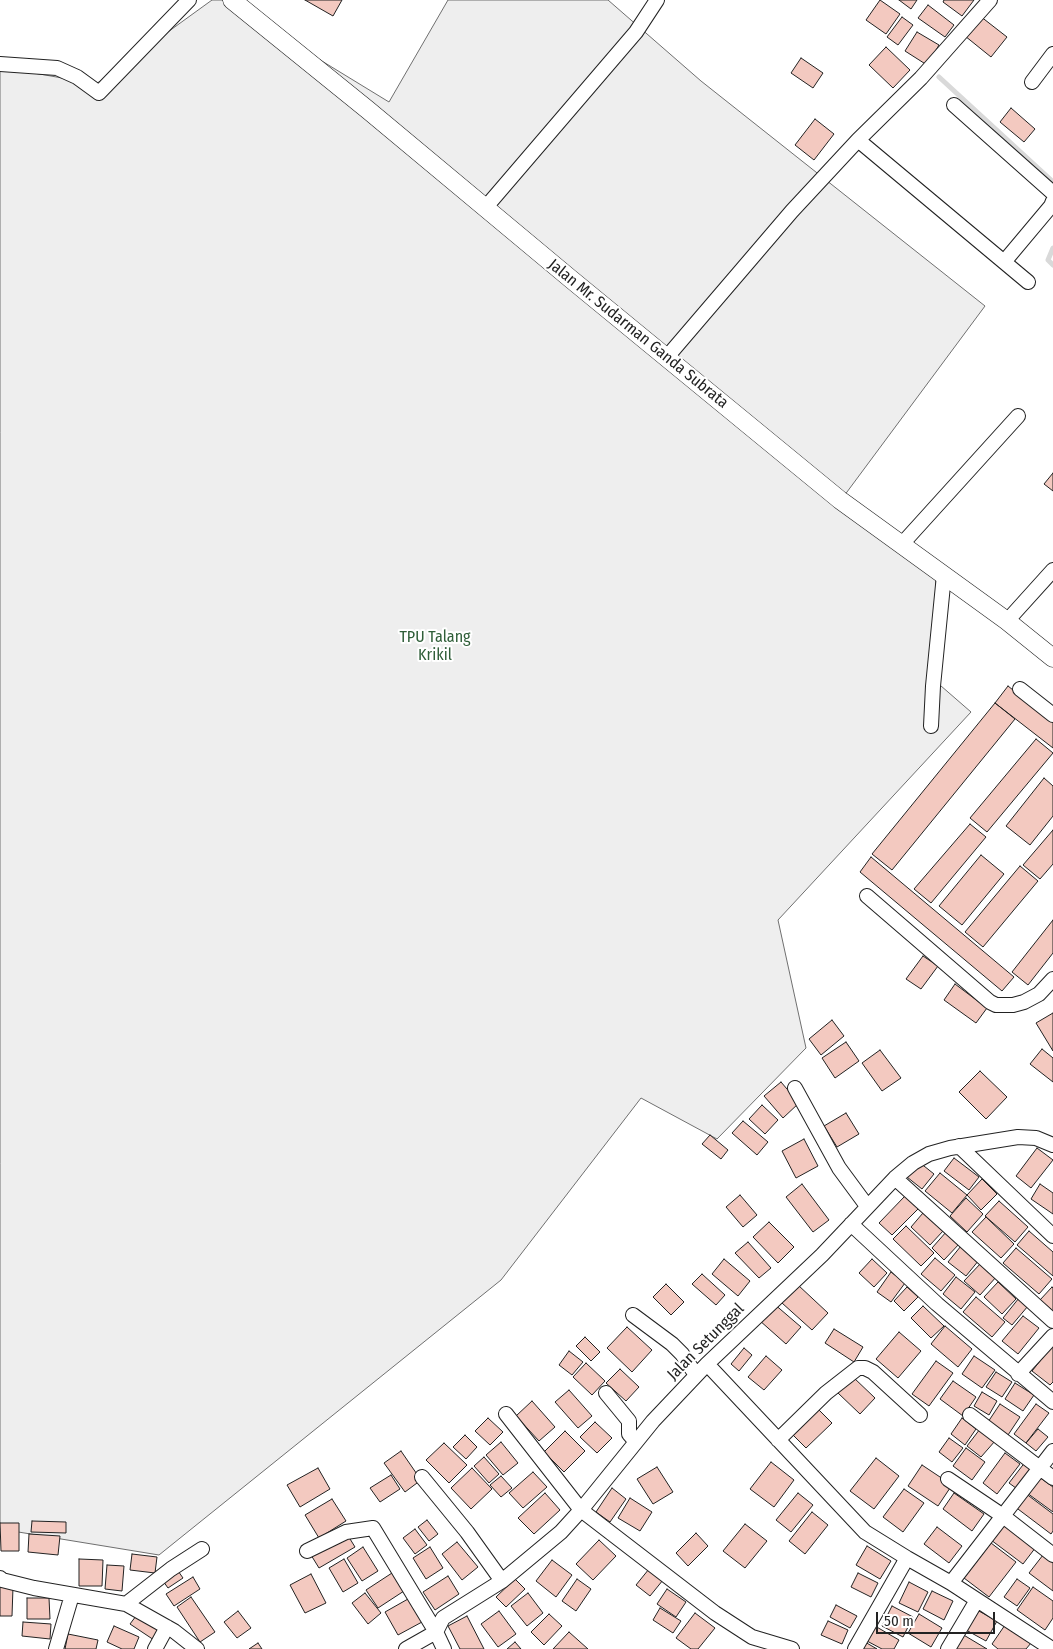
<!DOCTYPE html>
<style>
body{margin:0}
#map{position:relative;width:1053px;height:1649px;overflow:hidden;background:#fff;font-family:"Fira Sans Condensed",sans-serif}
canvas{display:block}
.scale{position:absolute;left:876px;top:1612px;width:119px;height:22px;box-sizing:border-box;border:2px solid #222;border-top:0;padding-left:6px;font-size:15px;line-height:18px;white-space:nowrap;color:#222;-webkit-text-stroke:4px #fff;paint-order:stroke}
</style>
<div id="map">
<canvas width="1053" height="1649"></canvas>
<div class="scale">50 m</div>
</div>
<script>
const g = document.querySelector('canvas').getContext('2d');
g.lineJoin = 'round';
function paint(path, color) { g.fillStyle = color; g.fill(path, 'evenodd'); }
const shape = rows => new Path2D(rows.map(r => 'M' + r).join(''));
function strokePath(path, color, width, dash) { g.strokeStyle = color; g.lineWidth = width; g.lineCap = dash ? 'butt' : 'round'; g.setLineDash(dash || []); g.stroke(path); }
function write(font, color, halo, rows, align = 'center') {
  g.font = font + ' "Fira Sans Condensed",sans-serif'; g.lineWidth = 4; g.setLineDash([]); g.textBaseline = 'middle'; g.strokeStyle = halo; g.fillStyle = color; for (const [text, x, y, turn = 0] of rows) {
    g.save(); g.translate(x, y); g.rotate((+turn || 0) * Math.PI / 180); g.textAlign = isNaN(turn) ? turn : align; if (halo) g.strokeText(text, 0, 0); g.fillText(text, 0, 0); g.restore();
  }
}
const green = shape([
 [212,0,222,0,389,102,448,0,608,0,701,81,985,306,844,496,936,580,933,679,971,712,778,920,806,1048,717,1139,641,1098,501,1280,159,1555,0,1529,0,67,96,84,212,0]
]);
const stream = shape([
 [939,77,1053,182],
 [1053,248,1048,260,1053,265]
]);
const building = shape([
 [305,0,342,0,333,16,305,0],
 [880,0,900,14,886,34,866,20,880,0],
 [899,0,917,0,911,9,899,0],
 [944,0,974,0,962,16,943,2,944,0],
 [928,5,954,25,945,37,918,18,928,5],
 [980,16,1007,37,991,57,965,36,980,16],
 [902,17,913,25,898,45,887,37,902,17],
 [917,32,939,45,927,65,905,51,917,32],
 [886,47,910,70,893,88,869,65,886,47],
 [801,58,823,73,813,88,791,73,801,58],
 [1011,108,1035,129,1024,142,1000,122,1011,108],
 [815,119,834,134,814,160,795,145,815,119],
 [1053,473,1053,491,1044,484,1053,473],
 [1008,686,1053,722,1053,748,995,703,1008,686],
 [995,703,1015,719,892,870,872,854,995,703],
 [1036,739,1053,753,987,832,970,818,1036,739],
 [1044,778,1053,786,1053,816,1030,845,1006,826,1044,778],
 [970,824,986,837,931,903,914,889,970,824],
 [1053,830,1053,864,1040,879,1023,865,1053,830],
 [981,855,1004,874,962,925,939,906,981,855],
 [871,857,1014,977,1002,991,860,872,871,857],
 [1020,866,1038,881,983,947,965,932,1020,866],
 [1053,920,1053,953,1028,985,1012,972,1053,920],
 [923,956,938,966,921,989,906,979,923,956],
 [955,984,987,1008,976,1023,944,1000,955,984],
 [1053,1013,1053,1051,1036,1023,1053,1013],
 [832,1020,844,1036,821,1055,809,1039,832,1020],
 [846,1042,859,1061,835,1078,822,1058,846,1042],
 [1042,1049,1053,1058,1053,1082,1030,1064,1042,1049],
 [880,1050,901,1078,882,1091,862,1063,880,1050],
 [980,1071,1007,1097,986,1119,959,1092,980,1071],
 [781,1082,799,1103,783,1118,764,1096,781,1082],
 [762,1105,778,1120,765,1134,749,1119,762,1105],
 [846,1113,859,1134,837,1147,824,1126,846,1113],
 [743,1121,768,1142,757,1155,732,1133,743,1121],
 [710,1135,728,1150,721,1159,702,1144,710,1135],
 [804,1139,818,1166,796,1178,782,1151,804,1139],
 [1037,1148,1053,1160,1031,1188,1016,1176,1037,1148],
 [954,1158,979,1177,969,1190,944,1171,954,1158],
 [919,1162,934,1174,922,1189,907,1177,919,1162],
 [940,1173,967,1195,952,1213,925,1191,940,1173],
 [982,1179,997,1194,981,1210,967,1195,982,1179],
 [802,1184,829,1220,813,1232,786,1197,802,1184],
 [1040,1184,1053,1193,1053,1214,1031,1199,1040,1184],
 [740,1195,757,1215,743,1227,726,1207,740,1195],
 [905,1196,918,1209,892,1235,879,1223,905,1196],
 [966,1198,983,1214,967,1232,950,1216,966,1198],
 [999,1201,1028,1227,1015,1242,985,1216,999,1201],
 [923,1213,943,1231,930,1245,911,1227,923,1213],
 [986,1217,1014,1244,1001,1258,972,1232,986,1217],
 [769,1222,794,1247,778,1263,753,1237,769,1222],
 [906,1226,934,1253,921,1266,893,1239,906,1226],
 [947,1231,960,1243,944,1260,932,1248,947,1231],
 [1029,1231,1053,1252,1053,1276,1017,1245,1029,1231],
 [748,1242,771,1268,759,1278,735,1253,748,1242],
 [961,1246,979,1260,966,1276,948,1262,961,1246],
 [1016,1248,1052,1279,1039,1294,1003,1263,1016,1248],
 [935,1258,955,1275,941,1291,921,1274,935,1258],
 [724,1259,750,1281,738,1296,712,1274,724,1259],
 [872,1259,887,1273,874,1287,859,1273,872,1259],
 [982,1262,997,1276,980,1295,964,1281,982,1262],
 [891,1272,905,1283,891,1302,877,1292,891,1272],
 [702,1274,725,1295,716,1305,692,1284,702,1274],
 [956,1277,975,1292,961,1309,943,1294,956,1277],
 [998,1282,1016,1299,1002,1314,984,1297,998,1282],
 [666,1284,684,1302,671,1315,653,1297,666,1284],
 [798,1285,828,1313,812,1330,782,1303,798,1285],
 [907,1287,918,1297,904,1311,894,1301,907,1287],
 [1052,1287,1053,1288,1053,1311,1040,1300,1052,1287],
 [976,1297,1005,1322,992,1337,963,1312,976,1297],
 [1019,1298,1028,1306,1012,1325,1003,1318,1019,1298],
 [773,1303,801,1327,786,1344,759,1320,773,1303],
 [923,1306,944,1326,931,1338,911,1318,923,1306],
 [1023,1316,1039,1328,1018,1354,1002,1341,1023,1316],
 [945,1326,972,1349,958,1367,931,1344,945,1326],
 [627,1327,652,1350,632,1372,607,1348,627,1327],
 [834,1329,863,1347,854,1362,825,1343,834,1329],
 [899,1332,921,1351,898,1378,876,1359,899,1332],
 [585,1337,600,1352,591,1361,576,1346,585,1337],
 [1053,1345,1053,1382,1050,1385,1032,1371,1053,1345],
 [744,1348,752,1355,739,1371,731,1364,744,1348],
 [569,1351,583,1362,572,1375,559,1365,569,1351],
 [766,1356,782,1370,764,1390,748,1377,766,1356],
 [974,1356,995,1370,982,1388,962,1374,974,1356],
 [936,1361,953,1373,929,1406,912,1394,936,1361],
 [586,1363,605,1381,592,1395,573,1377,586,1363],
 [620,1369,639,1387,626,1401,606,1383,620,1369],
 [996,1372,1012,1382,1002,1397,986,1387,996,1372],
 [853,1377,875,1398,860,1414,838,1393,853,1377],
 [953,1381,976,1397,963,1416,940,1399,953,1381],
 [1015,1383,1034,1395,1023,1411,1005,1399,1015,1383],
 [569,1390,592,1416,578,1428,555,1402,569,1390],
 [982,1392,997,1401,989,1415,974,1406,982,1392],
 [532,1401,555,1427,539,1441,516,1416,532,1401],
 [1000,1404,1020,1417,1008,1435,988,1422,1000,1404],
 [1036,1404,1049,1413,1026,1443,1014,1434,1036,1404],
 [814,1405,832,1423,806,1448,788,1430,814,1405],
 [488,1418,503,1432,490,1445,475,1431,488,1418],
 [962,1418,976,1429,965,1445,951,1434,962,1418],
 [595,1422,612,1438,597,1453,580,1437,595,1422],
 [980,1429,995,1441,981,1457,967,1446,980,1429],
 [1038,1429,1048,1437,1036,1451,1026,1443,1038,1429],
 [565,1431,585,1451,564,1472,544,1452,565,1431],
 [465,1435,477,1447,466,1459,453,1447,465,1435],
 [949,1438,963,1448,952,1462,939,1452,949,1438],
 [501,1442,518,1463,503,1475,486,1455,501,1442],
 [444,1443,467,1465,449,1483,426,1460,444,1443],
 [966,1448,985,1462,972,1480,953,1466,966,1448],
 [401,1451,421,1480,405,1492,384,1463,401,1451],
 [1005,1453,1020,1464,997,1494,983,1483,1005,1453],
 [484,1457,499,1474,489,1483,474,1466,484,1457],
 [876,1458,899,1476,874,1509,850,1491,876,1458],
 [1026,1461,1036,1469,1020,1491,1009,1483,1026,1461],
 [771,1462,794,1480,774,1507,750,1489,771,1462],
 [922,1465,952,1485,938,1506,908,1486,922,1465],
 [657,1467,673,1492,653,1504,637,1479,657,1467],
 [318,1468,330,1489,300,1507,287,1485,318,1468],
 [472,1468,492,1489,471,1509,451,1488,472,1468],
 [533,1472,547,1487,523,1508,509,1493,533,1472],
 [391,1475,400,1489,380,1502,370,1488,391,1475],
 [501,1476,512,1488,501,1497,490,1485,501,1476],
 [1039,1477,1053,1487,1053,1512,1027,1493,1039,1477],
 [612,1488,626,1499,610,1522,596,1512,612,1488],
 [904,1489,924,1503,903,1532,883,1517,904,1489],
 [545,1493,560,1510,534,1534,518,1518,545,1493],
 [798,1493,813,1505,791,1532,776,1520,798,1493],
 [954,1493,984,1514,972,1531,943,1509,954,1493],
 [1025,1493,1053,1514,1053,1531,1051,1534,1014,1506,1025,1493],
 [630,1498,652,1512,640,1531,618,1518,630,1498],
 [332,1499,346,1521,319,1538,305,1515,332,1499],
 [812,1512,828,1525,805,1554,789,1541,812,1512],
 [427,1520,438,1534,429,1541,418,1527,427,1520],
 [32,1521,66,1522,66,1533,31,1532,32,1521],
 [0,1523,19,1523,19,1551,1,1551,0,1523],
 [1003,1523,1036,1547,1023,1564,991,1540,1003,1523],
 [745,1524,767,1541,745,1568,723,1551,745,1524],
 [937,1527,962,1546,949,1563,924,1544,937,1527],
 [415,1529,427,1545,415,1554,403,1538,415,1529],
 [696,1533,708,1546,688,1566,676,1553,696,1533],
 [29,1534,60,1536,58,1555,28,1552,29,1534],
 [347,1534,355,1547,319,1568,311,1555,347,1534],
 [599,1540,616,1556,593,1580,576,1564,599,1540],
 [457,1542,478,1567,462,1580,442,1554,457,1542],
 [991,1543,1016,1562,989,1597,964,1578,991,1543],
 [867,1546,891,1561,880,1579,856,1565,867,1546],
 [363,1547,378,1571,362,1581,347,1558,363,1547],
 [430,1547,443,1568,426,1579,413,1558,430,1547],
 [132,1554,157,1557,155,1573,130,1570,132,1554],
 [1043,1555,1053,1563,1053,1591,1029,1573,1043,1555],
 [79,1559,103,1560,102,1586,79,1586,79,1559],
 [344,1559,358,1583,343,1592,329,1568,344,1559],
 [552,1560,572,1575,556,1597,536,1581,552,1560],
 [107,1565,124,1566,122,1591,105,1589,107,1565],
 [176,1568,183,1578,168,1588,161,1578,176,1568],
 [649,1569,663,1580,650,1596,636,1585,649,1569],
 [392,1573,404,1591,378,1608,366,1590,392,1573],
 [858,1573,878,1583,871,1597,851,1587,858,1573],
 [311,1574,326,1603,305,1613,290,1585,311,1574],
 [448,1576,459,1594,435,1610,423,1592,448,1576],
 [193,1577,200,1589,174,1606,166,1594,193,1577],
 [515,1579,525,1589,506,1607,496,1597,515,1579],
 [577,1579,591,1589,576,1611,562,1601,577,1579],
 [1017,1579,1030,1588,1017,1606,1004,1597,1017,1579],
 [909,1582,928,1592,918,1612,899,1603,909,1582],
 [0,1587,13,1587,12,1616,0,1616,0,1587],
 [1033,1587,1053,1601,1053,1618,1045,1630,1017,1610,1033,1587],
 [667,1589,686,1602,676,1617,657,1604,667,1589],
 [932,1591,953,1601,944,1620,923,1609,932,1591],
 [365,1593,381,1613,368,1624,352,1603,365,1593],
 [528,1593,543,1613,527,1626,511,1606,528,1593],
 [191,1597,215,1632,200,1642,177,1607,191,1597],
 [27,1598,49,1598,50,1619,27,1619,27,1598],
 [408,1599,422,1622,398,1635,385,1612,408,1599],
 [836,1605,857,1616,850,1628,830,1617,836,1605],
 [892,1606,913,1617,903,1637,882,1626,892,1606],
 [660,1608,681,1621,673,1633,653,1620,660,1608],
 [977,1610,997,1621,986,1641,966,1630,977,1610],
 [238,1611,251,1628,237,1638,224,1622,238,1611],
 [499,1611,516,1634,498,1647,481,1624,499,1611],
 [139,1612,162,1628,154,1640,130,1624,139,1612],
 [695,1613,715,1628,698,1649,691,1649,676,1638,695,1613],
 [549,1614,562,1626,544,1645,531,1632,549,1614],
 [919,1614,942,1628,931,1647,908,1633,919,1614],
 [467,1616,484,1649,460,1649,448,1626,467,1616],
 [828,1621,848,1630,842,1644,821,1635,828,1621],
 [23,1622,51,1624,50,1639,22,1636,23,1622],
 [1005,1625,1031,1643,1026,1649,998,1649,992,1644,1005,1625],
 [114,1626,139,1637,134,1649,122,1649,107,1642,114,1626],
 [875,1626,899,1640,894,1649,882,1649,867,1641,875,1626],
 [569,1632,588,1649,553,1649,569,1632],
 [68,1634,98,1640,96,1649,65,1649,68,1634],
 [962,1634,987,1649,953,1649,962,1634],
 [515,1642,521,1649,507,1649,515,1642],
 [865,1642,877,1649,861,1649,865,1642],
 [258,1643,262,1649,249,1649,258,1643]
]);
const minor = shape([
 [0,64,57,68,77,77,99,93,189,0],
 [1032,82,1053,54],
 [954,105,1053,193],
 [858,140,1028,282],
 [486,207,636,32,657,0],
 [1004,262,1051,206,1053,201],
 [667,357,792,211,858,140,921,78,990,0],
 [902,544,1018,416],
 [1007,621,1053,570],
 [1020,689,1053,715],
 [931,726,933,686,944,575],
 [867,896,990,1002,996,1005,1013,1005,1024,1002,1039,994,1053,979],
 [795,1088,839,1168,867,1206],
 [959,1146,1053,1236],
 [895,1178,1053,1321],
 [851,1224,937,1304,1053,1402],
 [633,1315,672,1344,682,1354,696,1375],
 [707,1364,865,1532,907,1558,951,1583,1052,1649],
 [1018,1374,1053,1336],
 [606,1393,629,1421,629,1434,636,1442],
 [506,1414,581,1510,715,1613,752,1637,792,1649],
 [970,1415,1053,1478],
 [778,1440,826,1393,858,1368,865,1368,873,1372,920,1415],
 [422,1477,467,1532,502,1581],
 [948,1479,1003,1516,1053,1555],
 [307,1551,346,1532,373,1528,436,1632,406,1649],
 [0,1578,2,1580,34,1588,126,1604,174,1631,197,1649],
 [951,1583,1053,1451],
 [126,1604,171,1569,202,1549],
 [56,1649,72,1595],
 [155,1649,167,1627],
 [444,1649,436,1632,443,1618,502,1581,561,1532,581,1510,653,1421,707,1364,822,1255,895,1178,913,1163,929,1154,950,1148,1018,1137,1036,1138,1053,1145],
 [855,1649,907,1558],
 [948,1649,977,1600]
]);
const tertiary = shape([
 [232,0,368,110,572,280,840,500,1007,621,1053,658]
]);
const streetNames = [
 ["Jalan Mr. Sudarman Ganda Subrata",638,334,39],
 ["Jalan Setunggal",706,1342,-45]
];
const parkNames = [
 ["TPU Talang",435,638],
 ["Krikil",435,656]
];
paint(green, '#eee');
strokePath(green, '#6f6f6f', 1);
strokePath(stream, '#d9d9d9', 5);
paint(building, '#f3c9c0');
strokePath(building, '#222', 1);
strokePath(minor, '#222', 16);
strokePath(tertiary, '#222', 19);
strokePath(minor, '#fff', 14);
strokePath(tertiary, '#fff', 18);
write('16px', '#222', '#fff', streetNames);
write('16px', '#2f5e38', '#fff', parkNames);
</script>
